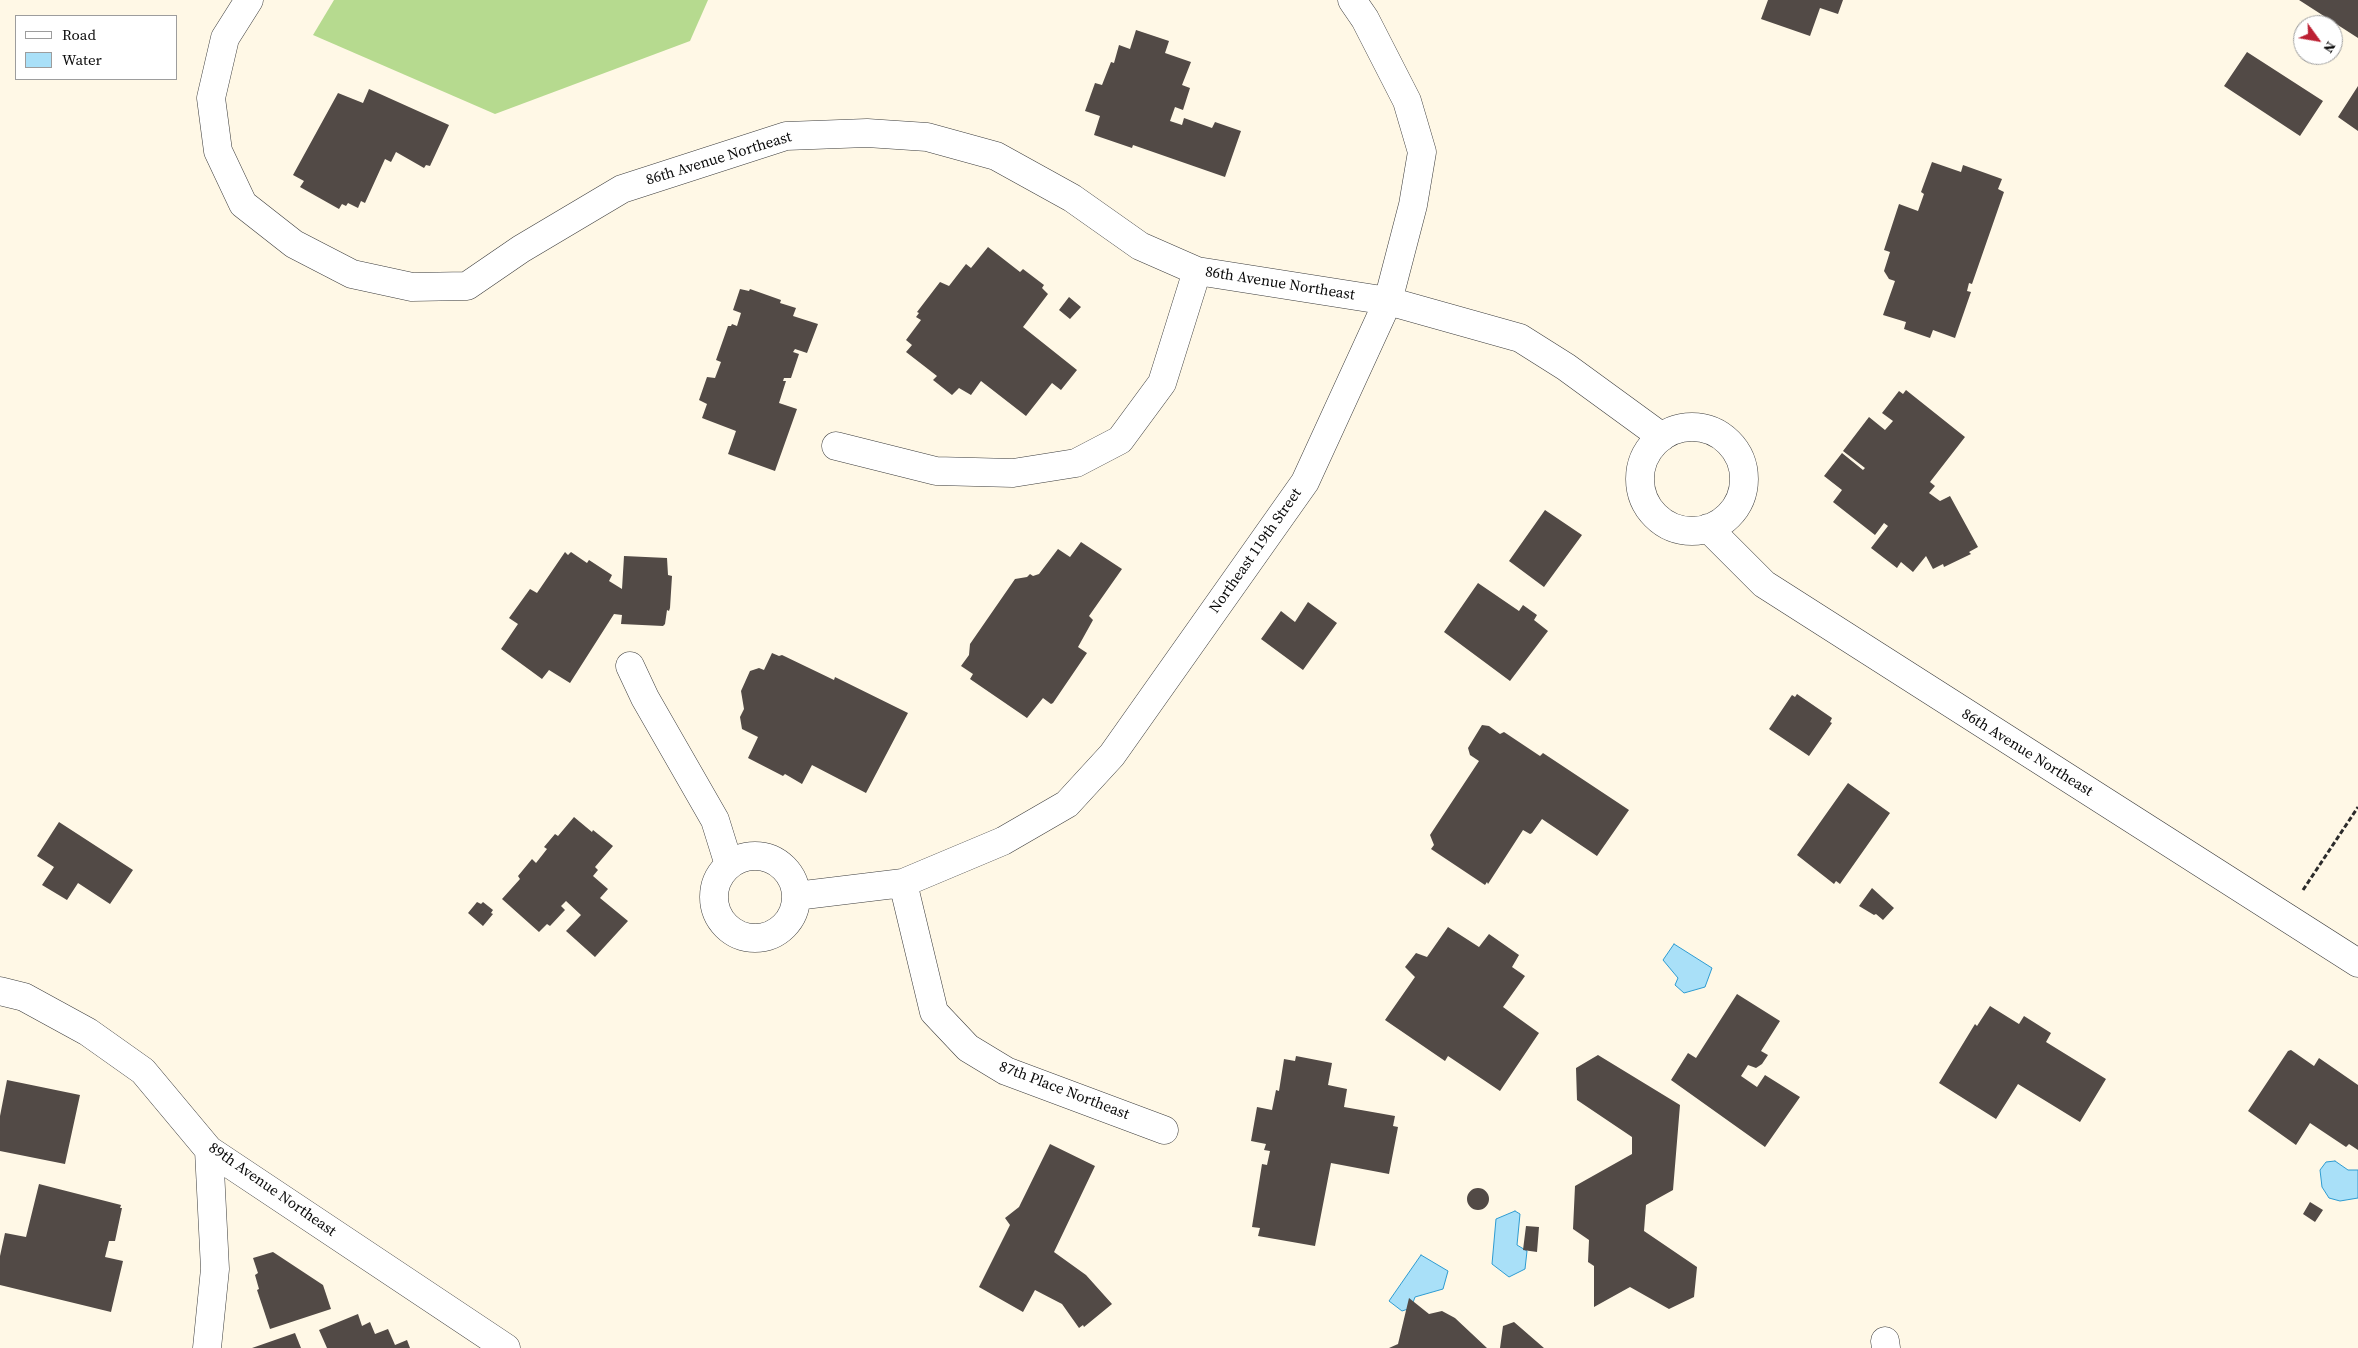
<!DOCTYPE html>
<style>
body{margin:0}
#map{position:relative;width:2358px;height:1348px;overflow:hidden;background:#fff8e6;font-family:"Source Serif 4",serif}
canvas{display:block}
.legend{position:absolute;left:15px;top:15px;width:162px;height:65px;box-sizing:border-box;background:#fff;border:1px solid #9d9d9d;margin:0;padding:6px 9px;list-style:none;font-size:15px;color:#090909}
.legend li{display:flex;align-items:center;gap:10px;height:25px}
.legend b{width:25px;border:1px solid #9d9d9d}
.north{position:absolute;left:2293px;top:15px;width:50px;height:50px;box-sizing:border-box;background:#fff;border:1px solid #9d9d9d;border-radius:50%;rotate:122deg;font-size:14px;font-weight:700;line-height:20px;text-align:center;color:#090909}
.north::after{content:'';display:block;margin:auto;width:18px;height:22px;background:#bc1f32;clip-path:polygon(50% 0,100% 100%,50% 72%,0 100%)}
</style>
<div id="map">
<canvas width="2358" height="1348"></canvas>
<ul class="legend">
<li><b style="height:6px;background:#fff"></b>Road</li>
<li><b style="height:14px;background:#a9e0f8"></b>Water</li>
</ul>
<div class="north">N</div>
</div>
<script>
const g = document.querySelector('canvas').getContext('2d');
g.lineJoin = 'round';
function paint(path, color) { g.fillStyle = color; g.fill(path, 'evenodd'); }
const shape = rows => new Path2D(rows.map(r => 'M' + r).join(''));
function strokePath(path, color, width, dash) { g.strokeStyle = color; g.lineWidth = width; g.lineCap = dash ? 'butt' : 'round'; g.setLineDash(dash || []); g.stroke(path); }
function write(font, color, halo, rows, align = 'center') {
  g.font = font + ' "Source Serif 4",serif'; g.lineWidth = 5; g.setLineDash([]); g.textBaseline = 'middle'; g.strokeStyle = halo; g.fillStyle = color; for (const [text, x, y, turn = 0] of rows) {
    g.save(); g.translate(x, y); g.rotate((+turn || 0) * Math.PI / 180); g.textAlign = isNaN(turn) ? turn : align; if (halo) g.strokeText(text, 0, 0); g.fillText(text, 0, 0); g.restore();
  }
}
const forest = shape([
 [334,0,708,0,690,41,495,114,313,35]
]);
const water = shape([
 [1674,944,1712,968,1705,987,1684,993,1675,985,1678,978,1663,960,1674,944],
 [2335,1161,2348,1170,2358,1170,2358,1198,2340,1201,2329,1198,2322,1187,2320,1170,2326,1162,2335,1161],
 [1515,1211,1520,1214,1517,1245,1527,1251,1525,1269,1509,1277,1492,1264,1496,1219,1515,1211],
 [1421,1255,1448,1271,1443,1289,1415,1297,1411,1308,1402,1311,1389,1301,1421,1255]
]);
const building = shape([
 [1768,0,1843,0,1838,14,1820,8,1810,36,1761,19],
 [2299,0,2358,0,2358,38],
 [1136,30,1169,41,1165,53,1191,62,1182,85,1190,88,1183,110,1175,107,1170,121,1182,125,1184,118,1212,128,1215,122,1241,131,1225,177,1133,145,1132,148,1094,135,1100,116,1085,111,1095,83,1102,85,1111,62,1114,63,1119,45,1130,49],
 [2247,52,2323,101,2300,136,2224,86],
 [2358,86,2358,131,2338,117],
 [369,89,449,125,430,166,426,165,424,168,396,152,391,162,385,159,365,203,361,201,358,208,348,203,346,206,342,204,339,209,300,187,304,181,293,175,338,93,363,103],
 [1932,162,1961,172,1963,165,2002,179,1998,189,2004,192,1972,284,1969,283,1967,291,1971,292,1955,338,1933,330,1930,338,1904,329,1906,322,1883,315,1895,281,1889,279,1884,271,1890,252,1884,250,1899,204,1918,211,1924,194,1921,192],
 [988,247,1020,272,1023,269,1044,285,1042,288,1048,294,1023,327,1077,370,1061,390,1052,383,1026,416,981,381,971,395,959,388,952,395,933,380,937,376,906,352,912,345,906,340,921,320,916,317,919,313,917,312,940,282,949,286,966,264,971,268],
 [740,289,749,291,750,289,781,300,780,303,796,308,793,316,818,324,807,353,795,349,793,352,799,354,791,378,784,378,783,381,786,381,779,403,797,409,775,471,728,454,736,431,702,418,707,404,699,400,707,377,715,378,721,362,716,360,728,326,731,326,732,324,737,326,741,313,733,310],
 [1069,297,1081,307,1070,319,1059,310],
 [1906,390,1965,437,1930,482,1935,486,1929,493,1940,501,1950,496,1978,547,1969,552,1971,554,1944,567,1943,564,1933,569,1926,556,1913,572,1901,562,1897,568,1871,548,1888,526,1884,523,1875,535,1833,502,1842,490,1824,476,1842,453,1863,470,1865,468,1843,451,1869,417,1885,430,1893,421,1882,413,1899,391,1903,394],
 [1545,510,1582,535,1544,587,1509,561],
 [1081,542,1122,569,1089,616,1093,620,1078,647,1087,653,1053,703,1051,704,1043,698,1027,718,970,679,973,674,961,666,969,655,970,644,1015,579,1027,577,1030,574,1033,576,1039,574,1058,549,1070,557],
 [565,552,568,555,571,552,587,563,589,560,612,575,609,581,622,589,624,556,667,558,668,575,672,576,670,608,669,611,667,610,665,624,663,626,621,624,622,615,614,614,570,683,549,670,542,679,501,649,518,624,509,618,530,589,537,593],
 [1478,583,1519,611,1523,605,1537,615,1534,620,1548,631,1510,681,1444,632],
 [1308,602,1337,623,1303,670,1261,639,1281,611,1295,622],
 [772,653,779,656,782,655,834,680,835,677,908,713,866,793,812,765,802,784,785,774,783,776,748,758,758,737,742,729,740,717,744,709,741,691,750,671,759,668,764,670],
 [1797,694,1832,718,1830,722,1832,723,1809,756,1769,729,1792,695,1795,697],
 [1482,725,1489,726,1500,734,1504,732,1540,756,1543,753,1629,810,1597,856,1542,819,1532,833,1530,834,1523,830,1488,884,1487,882,1485,885,1431,849,1434,845,1430,835,1479,761,1470,755,1468,748],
 [1848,783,1890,813,1840,884,1836,881,1834,884,1797,855],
 [574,817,592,832,593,830,613,846,595,867,598,870,593,876,608,889,600,898,628,921,595,957,566,931,581,915,566,901,561,906,565,910,550,926,547,924,539,932,502,899,520,879,518,876,532,859,536,863,547,849,544,847,555,834,558,836],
 [59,822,133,870,110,904,78,883,67,900,42,885,54,867,37,856],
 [1872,888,1894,908,1883,920,1876,914,1874,915,1859,906],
 [477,902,481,904,483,902,493,910,491,913,493,914,483,926,468,913],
 [1448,927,1479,947,1489,934,1519,955,1512,967,1525,976,1503,1007,1539,1033,1500,1091,1448,1056,1445,1061,1385,1020,1415,977,1405,967,1416,953,1427,957],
 [1737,994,1780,1021,1761,1051,1768,1055,1762,1064,1756,1068,1748,1065,1741,1076,1757,1087,1765,1075,1800,1097,1765,1147,1671,1080,1688,1053,1696,1058],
 [1990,1006,2019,1024,2024,1016,2051,1033,2046,1042,2106,1079,2080,1122,2018,1084,1996,1119,1939,1083,1975,1024,1977,1026],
 [2291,1050,2314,1066,2319,1058,2358,1085,2358,1150,2349,1144,2346,1147,2310,1123,2296,1145,2248,1111,2288,1051],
 [1598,1055,1680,1105,1673,1190,1646,1205,1644,1231,1697,1267,1694,1297,1669,1309,1630,1287,1594,1307,1594,1266,1588,1262,1589,1240,1573,1229,1575,1186,1632,1154,1632,1137,1577,1100,1576,1068],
 [1296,1056,1332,1063,1328,1085,1347,1089,1344,1107,1395,1116,1393,1126,1398,1127,1389,1174,1331,1163,1315,1246,1258,1236,1260,1228,1252,1227,1262,1164,1267,1165,1270,1151,1264,1150,1266,1144,1251,1141,1257,1107,1272,1110,1276,1090,1279,1091,1284,1059,1295,1061],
 [7,1080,80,1095,65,1164,0,1151,0,1116],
 [1050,1144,1095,1166,1054,1252,1086,1275,1112,1304,1084,1327,1083,1325,1079,1328,1062,1304,1035,1290,1023,1312,979,1287,1010,1225,1005,1218,1019,1207],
 [39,1184,121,1205,120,1208,122,1208,115,1241,109,1241,105,1257,123,1261,111,1312,0,1285,0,1256,5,1233,26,1237],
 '1467 1199a11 11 0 1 1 22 0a11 11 0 1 1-22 0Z',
 [2310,1202,2323,1210,2315,1222,2303,1214],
 [1526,1226,1539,1227,1537,1252,1523,1250],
 [273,1252,323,1285,331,1309,270,1329,257,1290,259,1289,255,1275,258,1273,253,1258],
 [1409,1298,1429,1314,1442,1311,1455,1318,1487,1348,1389,1348,1398,1344],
 [358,1314,362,1326,370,1322,375,1334,388,1329,395,1345,407,1340,410,1348,327,1348,319,1330],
 [1514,1322,1544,1348,1500,1348,1503,1326],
 [295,1333,301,1348,252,1348]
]);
const path = shape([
 [2303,890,2358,807]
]);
const minor = shape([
 [249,0,225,38,211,98,218,151,243,204,294,244,352,274,412,287,467,286,521,249,622,189,786,136,867,133,927,137,996,156,1072,198,1140,246,1197,271,1388,301,1520,338,1566,367,1662,437],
 '1640 479a52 52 0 1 1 104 0a52 52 0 1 1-104 0Z',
 [836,446,936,471,1013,473,1076,463,1120,440,1162,383,1197,271],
 [1708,528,1764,584,2358,963],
 [630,666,645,698,715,820,729,865],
 '714 897a41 41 0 1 1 82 0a41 41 0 1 1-82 0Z',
 [903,883,934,1012,968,1048,1006,1071,1164,1130],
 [796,896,903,883,1003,841,1067,804,1112,755,1305,482,1388,301,1413,205,1422,152,1407,101,1365,19,1352,0],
 [0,991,24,997,88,1032,143,1071,209,1150,506,1348],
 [1885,1341,1886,1348],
 [207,1348,215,1269,209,1150]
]);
const streetNames = [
 ["86th Avenue Northeast",719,159,-17],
 ["86th Avenue Northeast",1280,284,9],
 ["Northeast 119th Street",1256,551,-55],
 ["86th Avenue Northeast",2027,753,32],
 ["87th Place Northeast",1064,1091,21],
 ["89th Avenue Northeast",272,1190,35]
];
paint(forest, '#b6da8f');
paint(water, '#a9e0f8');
strokePath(water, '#2e9bd1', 1);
paint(building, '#524a46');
strokePath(minor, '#3c3c3c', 29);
strokePath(path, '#2b2b2b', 3, [5, 2.5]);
strokePath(minor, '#fff', 28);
write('15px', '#090909', '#fff', streetNames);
</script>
